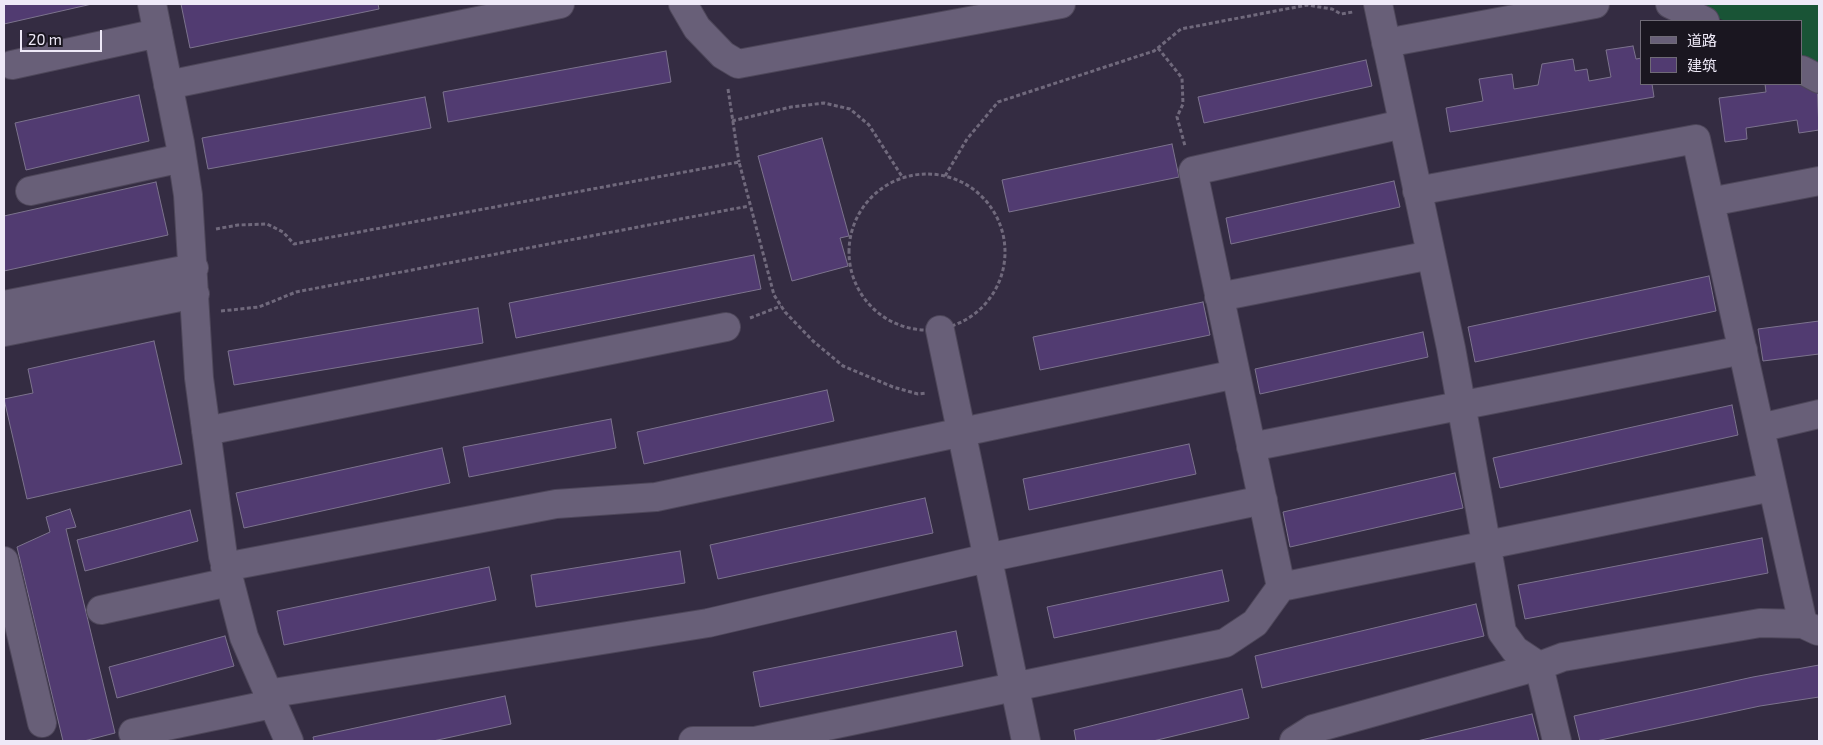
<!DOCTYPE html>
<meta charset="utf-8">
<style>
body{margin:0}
#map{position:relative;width:1823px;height:745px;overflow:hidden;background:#342c42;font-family:"Exo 2","Noto Sans SC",sans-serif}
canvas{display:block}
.frame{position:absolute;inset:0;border:5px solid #eee9f7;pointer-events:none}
.legend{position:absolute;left:1640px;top:20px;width:162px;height:65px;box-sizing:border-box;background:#1a1620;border:1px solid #6f6a76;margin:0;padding:6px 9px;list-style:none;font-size:15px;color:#eee9f7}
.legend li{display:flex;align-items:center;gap:10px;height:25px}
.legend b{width:25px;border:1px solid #6f6a76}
.scale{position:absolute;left:20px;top:30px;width:82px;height:22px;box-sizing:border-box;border:2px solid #eee9f7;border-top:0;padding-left:6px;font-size:15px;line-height:18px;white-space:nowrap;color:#eee9f7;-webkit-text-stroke:4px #1a1620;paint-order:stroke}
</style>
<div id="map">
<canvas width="1823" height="745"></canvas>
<div class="frame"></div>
<ul class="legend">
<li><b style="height:6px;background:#685f78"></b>道路</li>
<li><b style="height:14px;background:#513b71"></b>建筑</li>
</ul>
<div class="scale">20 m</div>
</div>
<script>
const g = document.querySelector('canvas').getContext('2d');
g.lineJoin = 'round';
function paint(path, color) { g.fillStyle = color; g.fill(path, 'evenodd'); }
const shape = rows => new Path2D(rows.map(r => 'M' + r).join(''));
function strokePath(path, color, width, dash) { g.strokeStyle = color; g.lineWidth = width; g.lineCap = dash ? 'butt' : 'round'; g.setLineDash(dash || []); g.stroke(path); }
const green = shape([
 [1687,4,1819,4,1819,65,1802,57,1802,21,1725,21]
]);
const building = shape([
 [4,4,92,4,4,24,4,4],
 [181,4,378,4,379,9,190,48,181,4],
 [1633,46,1636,59,1642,58,1642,84,1652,84,1654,97,1450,132,1446,108,1483,101,1479,79,1512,74,1514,89,1538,85,1542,64,1573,59,1575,71,1587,69,1589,81,1611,77,1606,50,1633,46],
 [666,51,671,82,448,122,443,92,666,51],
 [1366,60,1372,86,1204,123,1198,97,1366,60],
 [1817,81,1819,130,1799,133,1797,120,1746,128,1747,139,1725,142,1719,98,1766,92,1765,84,1802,84,1817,81],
 [139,95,149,141,26,170,15,123,139,95],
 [425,97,431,128,208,169,202,138,425,97],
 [822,138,849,236,840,238,848,266,792,281,758,156,822,138],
 [1172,144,1179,177,1009,212,1002,180,1172,144],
 [1394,181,1400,207,1231,244,1226,218,1394,181],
 [156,182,168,235,4,271,4,216,156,182],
 [754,255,761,289,516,338,509,303,754,255],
 [1709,276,1716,311,1475,362,1468,327,1709,276],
 [1203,302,1210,335,1040,370,1033,337,1203,302],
 [478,308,483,343,234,385,228,351,478,308],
 [1819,321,1819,354,1763,361,1758,329,1819,321],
 [1423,332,1428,357,1260,394,1255,369,1423,332],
 [154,341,182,464,27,499,4,399,33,393,28,369,154,341],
 [827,390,834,421,644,464,637,432,827,390],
 [1732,405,1738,435,1500,488,1493,458,1732,405],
 [611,419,616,448,469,477,463,447,611,419],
 [1189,444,1196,474,1029,510,1023,479,1189,444],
 [442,448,450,483,244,528,236,493,442,448],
 [1455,473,1463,508,1290,547,1283,512,1455,473],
 [925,498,933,533,718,579,710,545,925,498],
 [70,509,76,527,66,529,115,733,84,741,63,741,17,547,50,532,46,517,70,509],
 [190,510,198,541,85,571,77,540,190,510],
 [1762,538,1768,573,1525,619,1518,585,1762,538],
 [680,551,685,583,536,607,531,575,680,551],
 [489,567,496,600,284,645,277,611,489,567],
 [1222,570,1229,601,1054,638,1047,607,1222,570],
 [1476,604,1484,636,1262,688,1255,656,1476,604],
 [956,631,963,666,760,707,753,672,956,631],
 [225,636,234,666,117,698,109,667,225,636],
 [1819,665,1819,697,1760,706,1596,741,1580,741,1574,716,1753,677,1819,665],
 [1242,689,1249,718,1153,741,1076,741,1074,730,1242,689],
 [505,696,511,724,433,741,314,741,313,737,505,696],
 [1532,714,1539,741,1417,741,1532,714]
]);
const path = shape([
 [1158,48,1182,78,1183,104,1177,117,1185,146],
 [728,89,739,162],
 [732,121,791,107,824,103,850,109,869,125,903,178],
 '849 252a78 78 0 1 1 156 0a78 78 0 1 1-156 0Z',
 [945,176,967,139,998,102,1154,51,1181,29,1307,5,1332,9,1341,14,1353,12],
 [216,229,238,225,267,224,283,232,294,244,739,162,774,295,785,312,813,341,843,366,893,387,918,394,927,393],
 [221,311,259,307,296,292,749,206],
 [750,318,781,306]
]);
const minor = shape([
 [152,4,180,143,188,195,199,378,223,556,244,637,289,741],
 [683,4,697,28,723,55,738,64,1061,4],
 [1378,4,1451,348,1502,632,1515,650,1539,666,1557,741],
 [1670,4,1705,21],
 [1386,43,1595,4],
 [12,65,158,33],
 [1802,70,1819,79],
 [168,85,560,4],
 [1403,124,1193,171,1281,587,1772,487],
 [30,191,182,158],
 [1417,191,1696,139,1803,624],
 [1710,202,1819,181],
 [1219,297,1431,255],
 [4,305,194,268],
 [940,330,1026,741],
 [4,332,195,294],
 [1760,428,1819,414],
 [206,431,726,327],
 [1251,447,1743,350],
 [4,561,42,723],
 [225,567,556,504,656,497,1236,374],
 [101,610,229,582],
 [267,694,708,623,987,558,1263,500],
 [133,733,272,704],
 [693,741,755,741,1225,643,1255,623,1281,587],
 [1294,741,1313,729,1539,666,1563,657,1760,623,1803,624,1818,631]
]);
paint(green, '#195436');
paint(building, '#513b71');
strokePath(building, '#7c738d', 1);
strokePath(minor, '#4e475a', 30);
strokePath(path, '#70697c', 3, [4, 2.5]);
strokePath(minor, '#685f78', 28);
</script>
